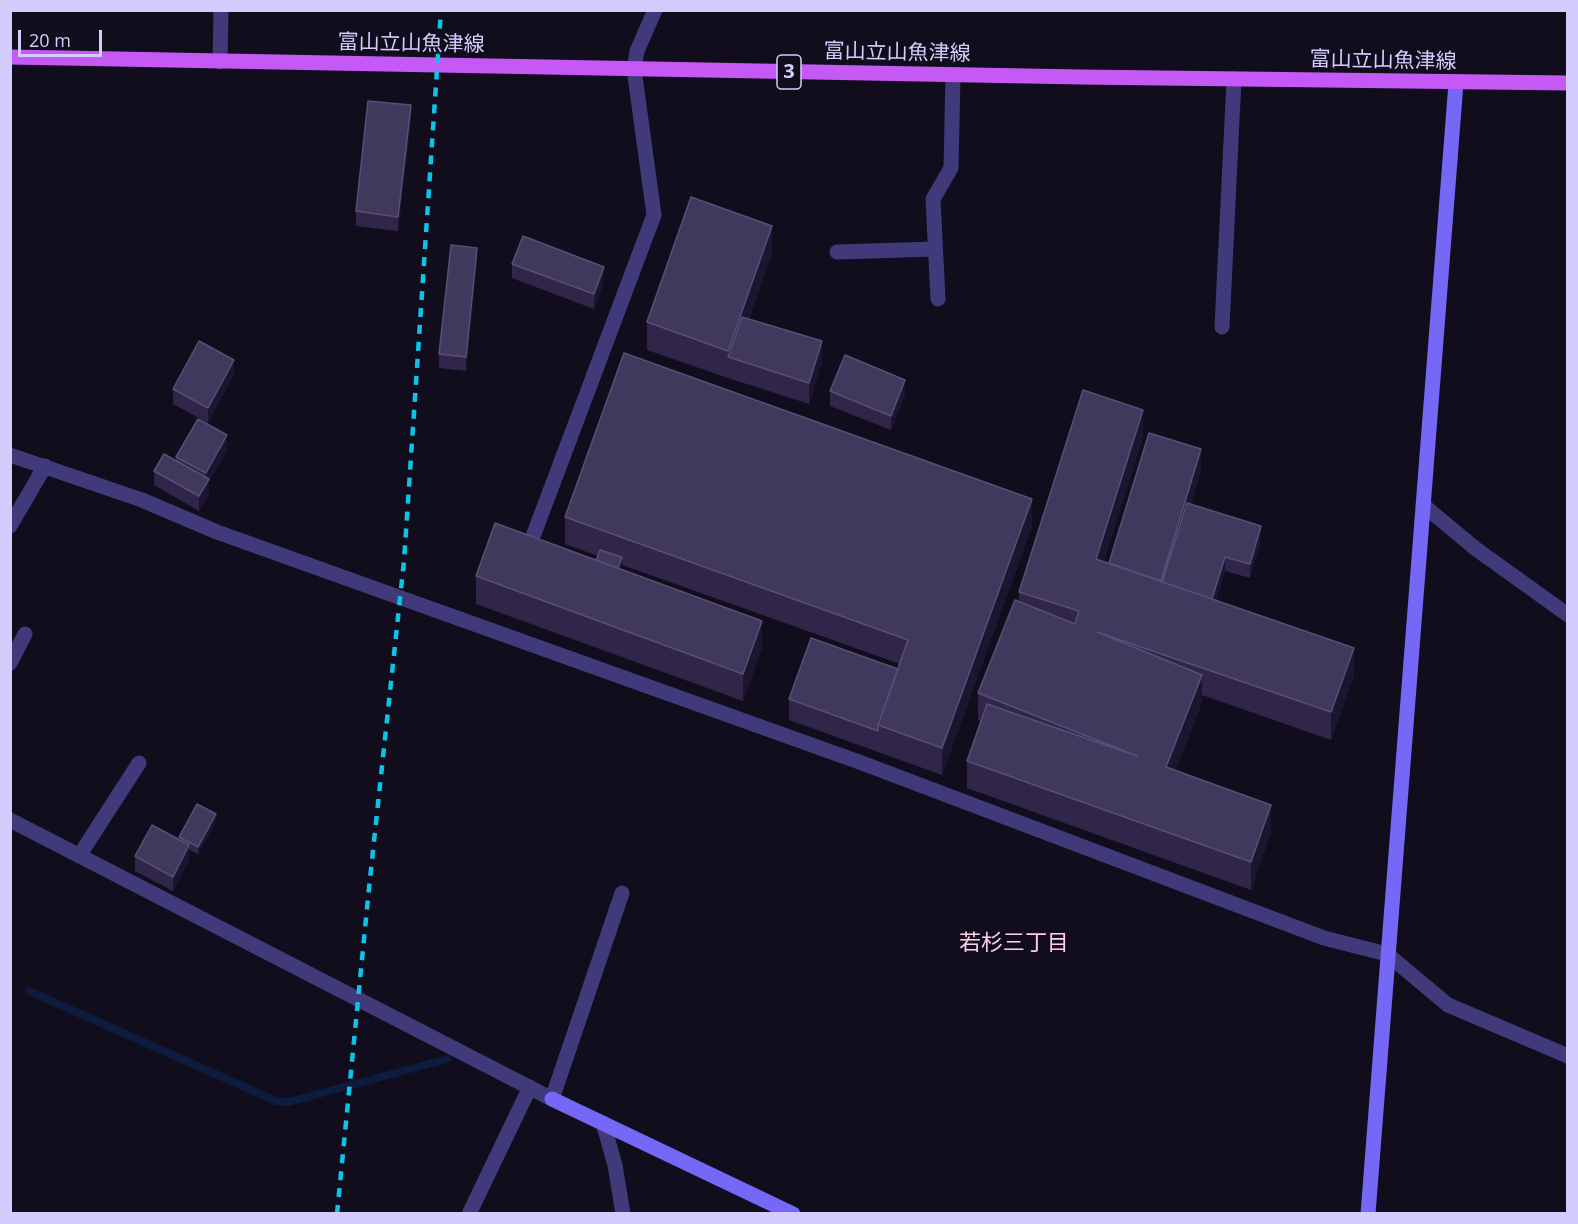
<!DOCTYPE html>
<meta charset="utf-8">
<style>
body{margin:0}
#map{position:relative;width:1578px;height:1224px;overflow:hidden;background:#110d1d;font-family:"Open Sans",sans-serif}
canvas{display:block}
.frame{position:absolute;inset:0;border:12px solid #d4ccfc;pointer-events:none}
.scale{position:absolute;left:18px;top:30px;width:84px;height:27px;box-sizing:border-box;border:3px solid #d4ccfc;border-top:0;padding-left:8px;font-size:18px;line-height:21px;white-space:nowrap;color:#d4ccfc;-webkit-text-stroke:4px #110d1d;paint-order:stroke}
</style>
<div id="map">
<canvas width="1578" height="1224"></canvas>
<div class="frame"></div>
<div class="scale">20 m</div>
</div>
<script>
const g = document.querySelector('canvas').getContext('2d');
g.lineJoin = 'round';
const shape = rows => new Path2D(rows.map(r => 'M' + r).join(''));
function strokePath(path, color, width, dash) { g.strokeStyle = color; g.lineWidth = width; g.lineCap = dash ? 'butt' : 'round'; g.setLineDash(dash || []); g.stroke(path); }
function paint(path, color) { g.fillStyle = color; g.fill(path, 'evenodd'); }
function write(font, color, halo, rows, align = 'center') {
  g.font = font + ' "Open Sans","Noto Sans JP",sans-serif'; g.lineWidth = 4.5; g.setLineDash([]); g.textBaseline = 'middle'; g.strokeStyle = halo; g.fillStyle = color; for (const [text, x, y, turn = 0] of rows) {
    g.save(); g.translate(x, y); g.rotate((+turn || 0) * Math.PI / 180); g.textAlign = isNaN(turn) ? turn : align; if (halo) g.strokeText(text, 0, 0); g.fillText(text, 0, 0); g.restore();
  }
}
const stream = shape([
 [29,991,276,1101,289,1102,447,1059]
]);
const street = shape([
 [220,62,221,10],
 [837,252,935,249],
 [938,299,933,199,951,168,953,75],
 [1222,327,1234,79],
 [10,455,142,500,217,532,862,763,1324,938,1387,954,1448,1005,1568,1056],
 [1423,505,1476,549,1568,615],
 [10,526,45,466],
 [529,547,654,215,634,69,637,51,655,10],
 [10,663,25,634],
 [10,820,552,1099,622,893],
 [79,856,139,763],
 [603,1123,615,1165,623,1214],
 [470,1212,530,1087]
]);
const secondary = shape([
 [552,1099,793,1214],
 [1368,1214,1456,83]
]);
const primary = shape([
 [10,57,1081,77,1568,83]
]);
const rail = shape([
 [337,1214,369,888,404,561,441,10]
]);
const wall = shape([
 [411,120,398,231,356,226,356,211],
 [772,253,749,319,822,362,809,404,728,378,647,350,647,322],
 [477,262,466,371,439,368,439,354],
 [512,264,604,281,594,309,512,278],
 [234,374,208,423,173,404,173,389],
 [830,391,905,394,891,430,830,406],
 [1143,437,1104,561,1109,563,1201,470,1191,504,1261,540,1250,578,1225,571,1216,600,1354,675,1331,740,1202,695,1202,702,1175,771,1271,832,1251,890,967,788,967,761,981,722,978,720,978,693,1019,601,1019,592],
 [227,449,209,482,209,493,199,511,154,485,154,471,176,461,176,457],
 [565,517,1032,526,942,775,789,720,789,699,898,669,900,664,622,565,621,569,762,648,743,701,476,604,476,576,596,560,598,556,565,544],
 [216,821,198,854,189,850,189,860,173,891,135,871,135,856,179,840,179,837]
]);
const shadedWall = shape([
 [411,105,411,120,398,231,398,217],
 [772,226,772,253,735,359,728,357,728,378,728,351],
 [477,248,477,262,466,371,466,357],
 [604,267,604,281,594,309,594,294],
 [822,341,822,362,809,404,809,383],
 [234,360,234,374,208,423,208,408],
 [905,380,905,394,891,430,891,416],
 [1143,410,1143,437,1096,586,1096,559],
 [227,435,227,449,209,482,209,493,199,511,199,496,206,484,206,473],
 [1201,449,1201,470,1163,595,1159,587],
 [1032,499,1032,526,942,775,942,748],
 [1261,526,1261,540,1250,578,1250,564],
 [622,557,622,565,612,593,612,586],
 [1225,557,1225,571,1208,625,1208,611],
 [762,621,762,648,743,701,743,674],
 [1354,648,1354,675,1331,740,1331,712],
 [1202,675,1202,702,1166,795,1166,767],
 [1271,805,1271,832,1251,890,1251,862],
 [216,814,216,821,198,854,198,847],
 [189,845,189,860,173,891,173,877]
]);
const building = shape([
 [368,101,411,105,398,217,356,211,368,101],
 [691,197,772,226,728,351,647,322,691,197],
 [523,236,604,267,594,294,512,264,523,236],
 [451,245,477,248,466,357,439,354,451,245],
 [742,317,822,341,809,383,728,357,742,317],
 [199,341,234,360,208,408,173,389,199,341],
 [624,353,1032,499,942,748,878,725,908,640,565,517,624,353],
 [845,355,905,380,891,416,830,391,845,355],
 [1083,390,1143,410,1096,559,1354,648,1331,712,1097,632,1202,675,1166,767,1271,805,1251,862,967,761,987,704,1137,756,978,693,1015,600,1075,624,1079,611,1019,592,1083,390],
 [198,419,227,435,206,473,176,457,198,419],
 [1149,433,1201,449,1161,581,1109,563,1149,433],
 [164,454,209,479,199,496,154,471,164,454],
 [1187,503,1261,526,1250,564,1225,557,1212,599,1162,582,1187,503],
 [495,523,762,621,743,674,476,576,495,523],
 [600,550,622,557,618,568,596,560,600,550],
 [811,638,898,669,878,725,878,731,789,699,811,638],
 [197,804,216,814,198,847,179,837,197,804],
 [152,825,189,845,173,877,135,856,152,825]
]);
const shields = [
 [789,72,24]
];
const shieldNames = [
 ["3",789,72]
];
const streetNames = [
 ["富山立山魚津線",411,44,1],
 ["富山立山魚津線",897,53,1],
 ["富山立山魚津線",1383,61,1]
];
const neighbourhoodNames = [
 ["若杉三丁目",1014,944]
];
strokePath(stream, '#0d1c3c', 8);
strokePath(street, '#413a7a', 15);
strokePath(secondary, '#7568f7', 15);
strokePath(primary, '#c559f6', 15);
strokePath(rail, '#0cc4e8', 4.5, [9, 8]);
paint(wall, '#2f264a');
paint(shadedWall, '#1c1530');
paint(building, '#41385d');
strokePath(building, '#584f76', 1.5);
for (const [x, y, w] of shields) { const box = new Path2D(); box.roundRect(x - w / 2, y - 17, w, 34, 4.5); g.fillStyle = '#110d1d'; g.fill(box); strokePath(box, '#d4ccfc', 1.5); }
write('bold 20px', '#d4ccfc', null, shieldNames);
write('21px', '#d4ccfc', '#110d1d', streetNames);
write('22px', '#fccee8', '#110d1d', neighbourhoodNames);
</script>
